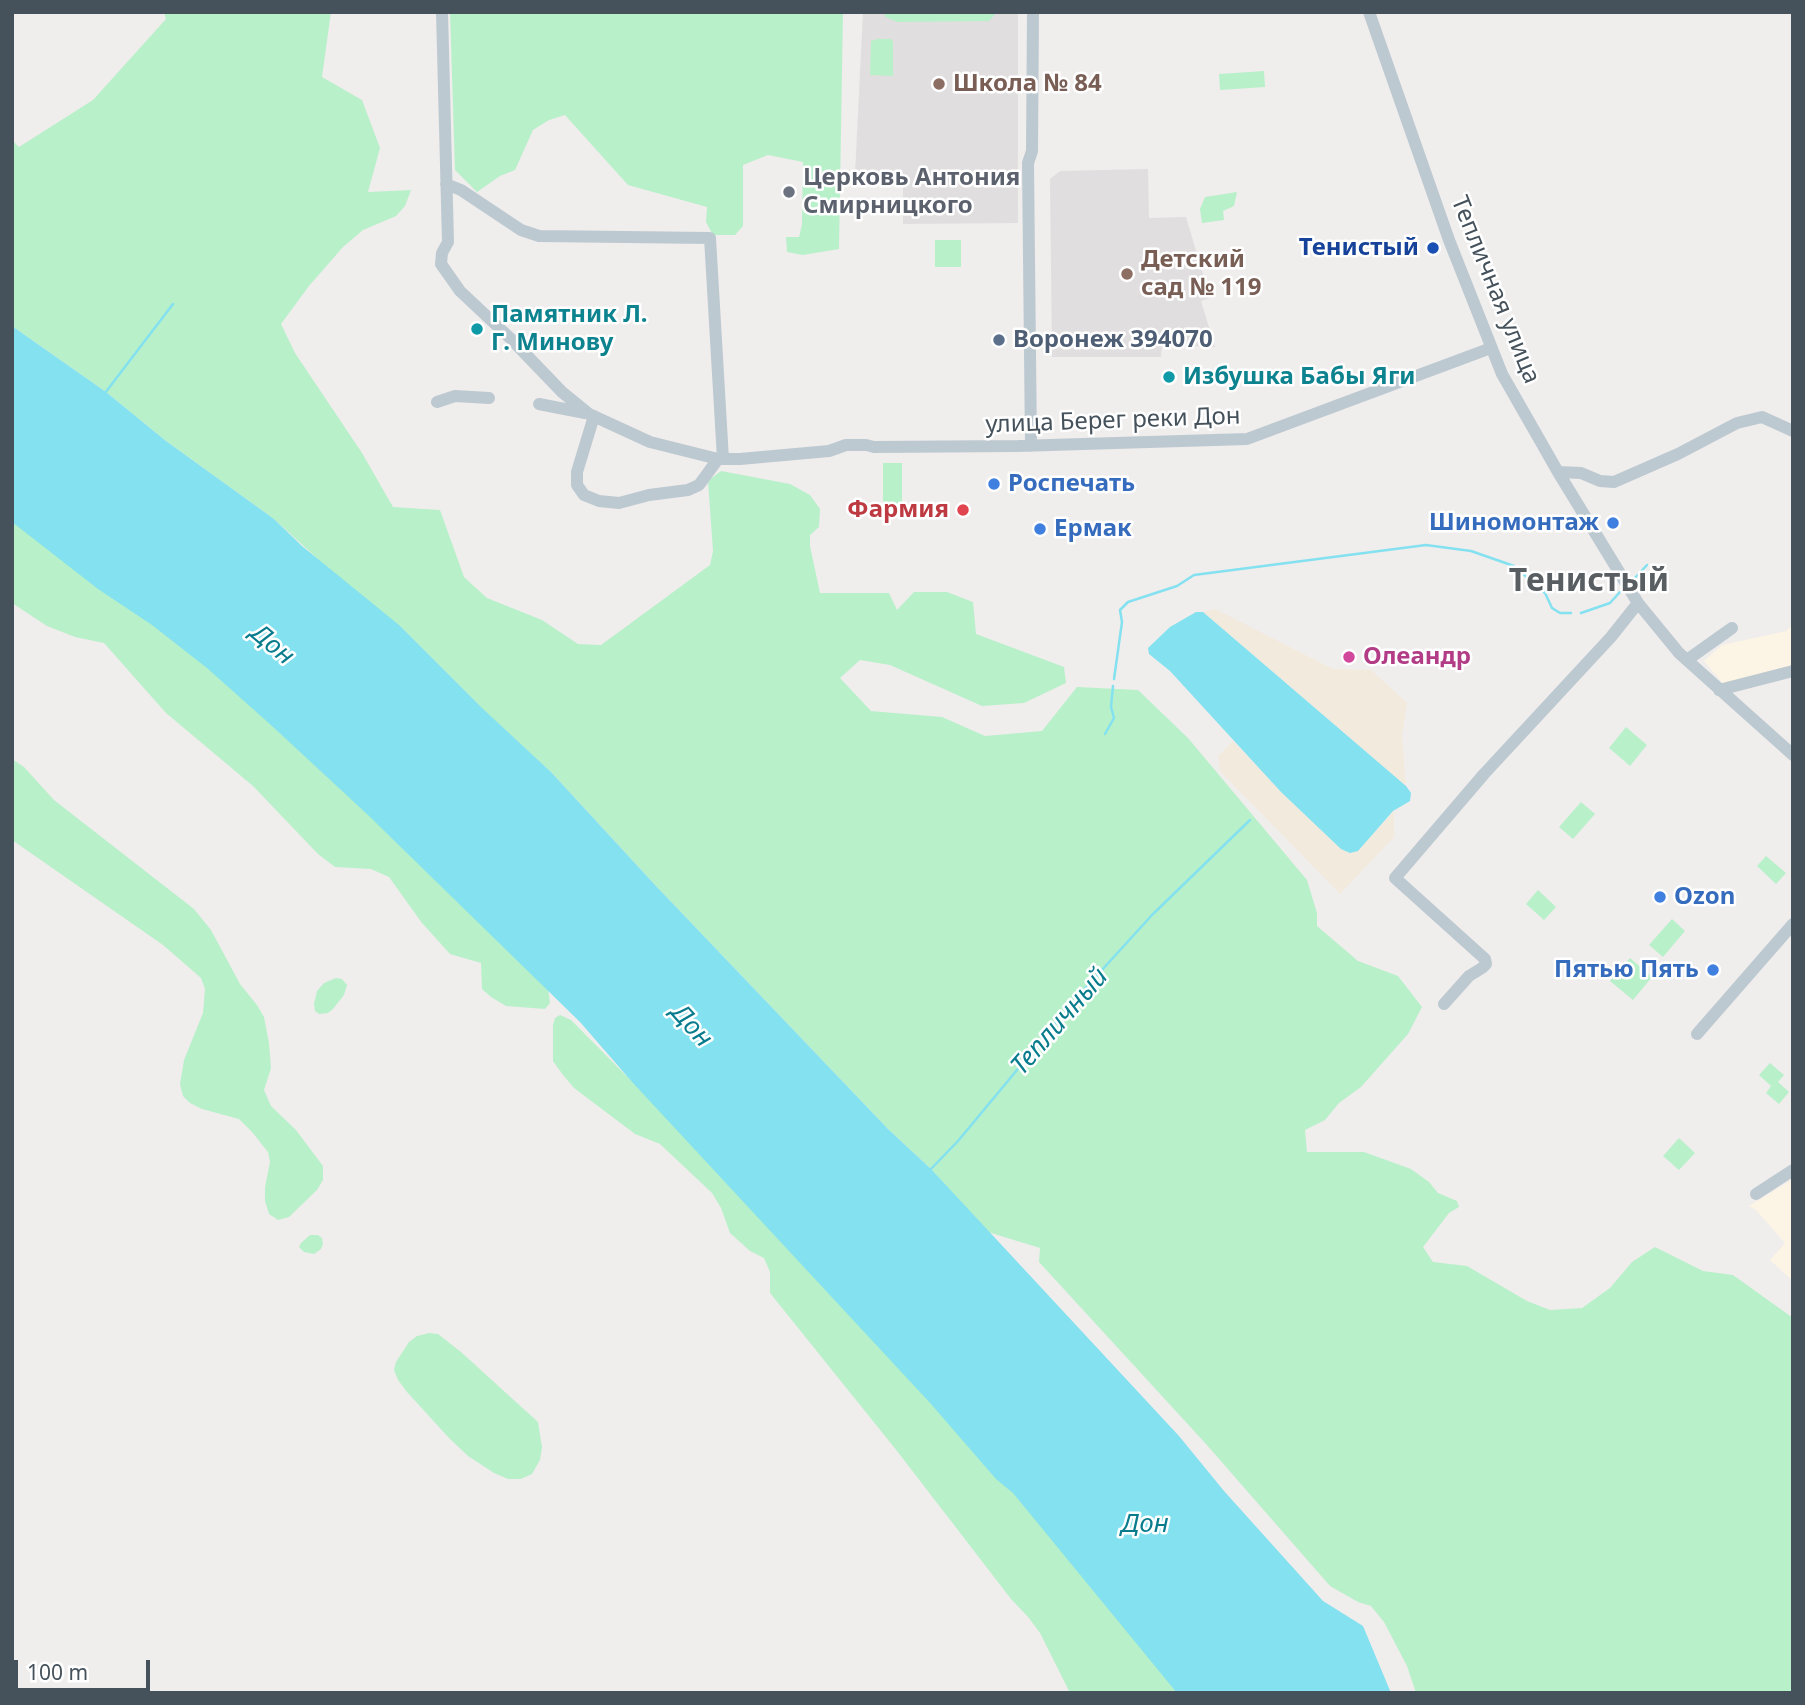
<!DOCTYPE html>
<meta charset="utf-8">
<style>
body{margin:0}
#map{position:relative;width:1805px;height:1705px;overflow:hidden;background:#f0eded;font-family:"Noto Sans",sans-serif}
canvas{display:block}
.frame{position:absolute;inset:0;border:14px solid #45525b;pointer-events:none}
.scale{position:absolute;left:14px;top:1660px;width:136px;height:32px;box-sizing:border-box;border:4px solid #45525b;border-top:0;padding-left:9px;font-size:21px;line-height:24px;white-space:nowrap;color:#45525b;-webkit-text-stroke:5px #fff;paint-order:stroke}
</style>
<div id="map">
<canvas width="1805" height="1705"></canvas>
<div class="frame"></div>
<div class="scale">100 m</div>
</div>
<script>
const g = document.querySelector('canvas').getContext('2d');
g.lineJoin = 'round';
function paint(path, color) { g.fillStyle = color; g.fill(path, 'evenodd'); }
const shape = rows => new Path2D(rows.map(r => 'M' + r).join(''));
function strokePath(path, color, width, dash) { g.strokeStyle = color; g.lineWidth = width; g.lineCap = dash ? 'butt' : 'round'; g.setLineDash(dash || []); g.stroke(path); }
function write(font, color, halo, rows, align = 'center') {
  g.font = font + ' "Noto Sans",sans-serif'; g.lineWidth = 5; g.setLineDash([]); g.textBaseline = 'middle'; g.strokeStyle = halo; g.fillStyle = color; for (const [text, x, y, turn = 0] of rows) {
    g.save(); g.translate(x, y); g.rotate((+turn || 0) * Math.PI / 180); g.textAlign = isNaN(turn) ? turn : align; if (halo) g.strokeText(text, 0, 0); g.fillText(text, 0, 0); g.restore();
  }
}
const commercial = shape([
 [1791,626,1793,669,1725,686,1704,661,1722,645,1786,631],
 [1793,1179,1793,1281,1770,1260,1785,1243,1756,1210,1749,1206]
]);
const education = shape([
 [863,12,1018,12,1018,223,903,224,903,175,855,174],
 [1148,169,1149,218,1186,217,1210,298,1201,301,1215,347,1162,345,1161,357,1052,357,1050,179,1060,171]
]);
const green = shape([
 [164,12,331,12,322,77,362,100,380,148,368,192,411,190,405,206,396,216,363,230,343,247,309,286,281,324,295,353,362,453,393,507,440,510,464,577,487,598,542,620,578,644,601,645,710,565,713,551,708,481,721,471,790,484,810,495,820,509,819,527,810,535,810,546,820,593,889,593,897,610,914,592,947,592,973,602,976,634,1064,667,1066,683,1024,703,982,706,890,665,860,660,840,678,871,711,942,717,985,736,1042,731,1077,687,1138,690,1188,738,1307,880,1317,913,1317,926,1358,961,1398,976,1422,1007,1408,1034,1361,1087,1339,1103,1325,1120,1305,1130,1307,1152,1364,1152,1411,1169,1429,1182,1438,1193,1457,1201,1459,1207,1449,1213,1423,1247,1433,1262,1467,1266,1527,1301,1550,1310,1582,1308,1610,1288,1632,1262,1655,1247,1703,1271,1733,1275,1793,1318,1793,1693,1416,1693,1407,1666,1384,1622,1371,1606,1358,1602,1330,1586,1206,1444,1039,1262,1040,1248,988,1232,931,1169,888,1129,656,886,551,772,274,519,166,441,106,392,12,326,12,140,19,147,93,100,166,19],
 [450,12,843,12,839,249,803,255,787,252,786,237,799,237,802,224,803,162,768,155,743,165,743,226,735,235,713,235,706,222,707,207,628,185,565,115,549,120,533,130,515,170,500,176,477,192,455,170],
 [883,12,997,12,989,21,897,22,886,17],
 [877,39,891,39,893,42,893,76,870,75,871,41],
 [1264,71,1265,87,1220,90,1219,74],
 [1237,192,1234,206,1223,211,1224,220,1202,223,1200,209,1205,197],
 [935,240,961,240,961,267,935,267],
 [883,463,902,463,902,509,883,509],
 [12,515,108,586,289,734,548,988,550,1003,545,1009,506,1006,491,997,482,989,481,963,450,954,422,923,389,877,371,869,335,867,318,854,253,786,166,713,104,643,75,637,47,626,12,603],
 [1626,727,1647,745,1630,766,1609,748],
 [12,759,24,767,54,800,194,909,211,930,240,984,257,1005,264,1017,269,1043,271,1068,264,1090,271,1106,296,1130,323,1166,323,1180,317,1190,289,1217,278,1220,269,1214,265,1201,265,1187,270,1162,268,1152,252,1132,239,1119,202,1109,190,1103,183,1096,180,1084,184,1060,203,1013,205,989,201,978,163,945,12,840],
 [1581,802,1595,814,1573,839,1559,827],
 [1766,856,1786,873,1776,884,1757,866],
 [1538,890,1556,907,1544,920,1526,904],
 [1672,919,1685,931,1663,957,1649,945],
 [1630,958,1652,977,1633,1000,1610,981],
 [336,978,342,979,347,985,344,995,333,1009,328,1013,319,1014,315,1011,314,1004,317,991,324,983],
 [560,1015,571,1020,718,1168,1029,1507,1182,1693,1070,1693,1040,1633,1029,1618,1011,1599,897,1451,770,1293,770,1272,764,1258,750,1251,730,1233,721,1208,712,1193,660,1144,635,1134,574,1088,563,1075,553,1061,553,1025,555,1018],
 [1770,1063,1784,1075,1778,1082,1789,1092,1779,1104,1766,1093,1771,1086,1759,1075],
 [1679,1138,1695,1153,1679,1170,1663,1156],
 [310,1235,318,1235,322,1238,323,1244,321,1249,314,1254,304,1252,299,1247,301,1243],
 [429,1333,438,1334,461,1352,538,1422,542,1447,540,1460,532,1474,521,1479,508,1479,494,1473,468,1456,449,1438,407,1392,398,1380,394,1370,396,1362,409,1342,417,1336]
]);
const sand = shape([
 [1215,609,1333,669,1371,670,1407,703,1402,736,1406,786,1203,612],
 [1233,741,1281,792,1341,849,1350,853,1358,851,1394,811,1394,837,1340,894,1220,771,1218,756]
]);
const water = shape([
 [12,326,106,392,166,441,274,519,302,546,399,625,482,708,551,772,656,886,888,1129,931,1169,1179,1436,1224,1491,1323,1601,1363,1626,1391,1693,1177,1693,1013,1493,996,1479,931,1404,633,1083,580,1022,368,815,272,726,207,668,152,625,98,589,12,522],
 [1196,612,1203,612,1406,786,1411,793,1410,801,1393,811,1358,851,1350,853,1341,849,1281,792,1170,671,1149,654,1148,648,1170,627]
]);
const stream = shape([
 [105,393,173,304],
 [1633,580,1647,565],
 [1581,613,1610,603,1620,592],
 [1114,679,1122,622,1120,610,1128,602,1177,586,1194,575,1426,545,1471,551,1514,566,1545,593,1552,608,1560,613,1571,613],
 [1105,734,1114,718,1111,707,1113,686],
 [929,1171,958,1141,1081,993,1152,915,1250,820]
]);
const minor = shape([
 [442,12,448,242,442,253,441,264,460,291,511,339,562,392,589,414,650,442,718,459,740,459,829,451,846,445,866,445,874,447,1018,446,1247,439,1491,348],
 [1369,12,1449,240,1502,374,1558,472,1638,603,1679,653,1793,755],
 [446,184,461,190,521,230,539,236,710,238,723,459],
 [437,402,455,396,489,398],
 [539,404,585,413],
 [594,416,577,472,577,485,584,495,599,501,619,503,649,495,688,490,699,485,718,459],
 [1031,446,1028,163,1032,151,1033,12],
 [1558,472,1581,473,1600,481,1614,482,1678,454,1737,423,1762,417,1793,431],
 [1687,660,1732,628],
 [1719,690,1793,671],
 [1444,1004,1469,976,1482,968,1486,964,1485,959,1395,878,1484,774,1611,637,1638,603],
 [1697,1034,1793,924],
 [1756,1194,1793,1170]
]);
const markers = [
 [939,84,7,"#8d6e63"],
 [789,192,7,"#6b7280"],
 [1433,248,7,"#1a4fb4"],
 [1127,274,7,"#8d6e63"],
 [477,329,7,"#0f9aa8"],
 [999,340,7,"#5c6f8a"],
 [1169,377,7,"#0f9aa8"],
 [994,484,7,"#3f7fe0"],
 [963,510,7,"#e0444e"],
 [1613,523,7,"#3f7fe0"],
 [1040,529,7,"#3f7fe0"],
 [1349,657,7,"#d1479c"],
 [1660,897,7,"#3f7fe0"],
 [1713,970,7,"#3f7fe0"]
];
const educationNames = [
 ["Школа № 84",953,84],
 ["Детский",1141,260],
 ["сад № 119",1141,288]
];
const worshipNames = [
 ["Церковь Антония",803,178],
 ["Смирницкого",803,206]
];
const transitNames = [
 ["Тенистый",1419,248]
];
const streetNames = [
 ["Тепличная улица",1495,290,68],
 ["улица Берег реки Дон",1113,421,-2]
];
const cultureNames = [
 ["Памятник Л.",491,315],
 ["Г. Минову",491,343],
 ["Избушка Бабы Яги",1183,377]
];
const serviceNames = [
 ["Воронеж 394070",1013,340]
];
const shopNames = [
 ["Роспечать",1008,484],
 ["Шиномонтаж",1599,523,"right"],
 ["Ермак",1054,529],
 ["Ozon",1674,897],
 ["Пятью Пять",1699,970,"right"]
];
const healthNames = [
 ["Фармия",949,510]
];
const hotelNames = [
 ["Олеандр",1363,657]
];
const waterNames = [
 ["Дон",272,645,40],
 ["Тепличный",1060,1022,-49],
 ["Дон",691,1026,48],
 ["Дон",1145,1525]
];
const districtNames = [
 ["Тенистый",1589,582]
];
paint(commercial, '#fcf4e4');
paint(education, '#e1dedf');
paint(green, '#b8f0ca');
paint(sand, '#f2eadc');
paint(water, '#84e1ef');
strokePath(stream, '#84e1ef', 2.5);
strokePath(minor, '#bdc9d0', 12);
for (const [x, y, r, color] of markers) { const dot = new Path2D(); dot.arc(x, y, r, 0, 2 * Math.PI); g.fillStyle = color; g.fill(dot); strokePath(dot, '#fff', 2.5); }
write('bold 24px', '#785e54', '#fff', educationNames, 'left');
write('bold 24px', '#5b616d', '#fff', worshipNames, 'left');
write('bold 24px', '#164399', '#fff', transitNames, 'right');
write('24px', '#45525b', '#fff', streetNames);
write('bold 24px', '#0d838f', '#fff', cultureNames, 'left');
write('bold 24px', '#4e5e75', '#fff', serviceNames, 'left');
write('bold 24px', '#366cbe', '#fff', shopNames, 'left');
write('bold 24px', '#be3a42', '#fff', healthNames, 'right');
write('bold 24px', '#b23c85', '#fff', hotelNames, 'left');
write('italic 26px', '#087c8d', '#fff', waterNames);
write('bold 32px', '#595e62', '#fff', districtNames);
</script>
